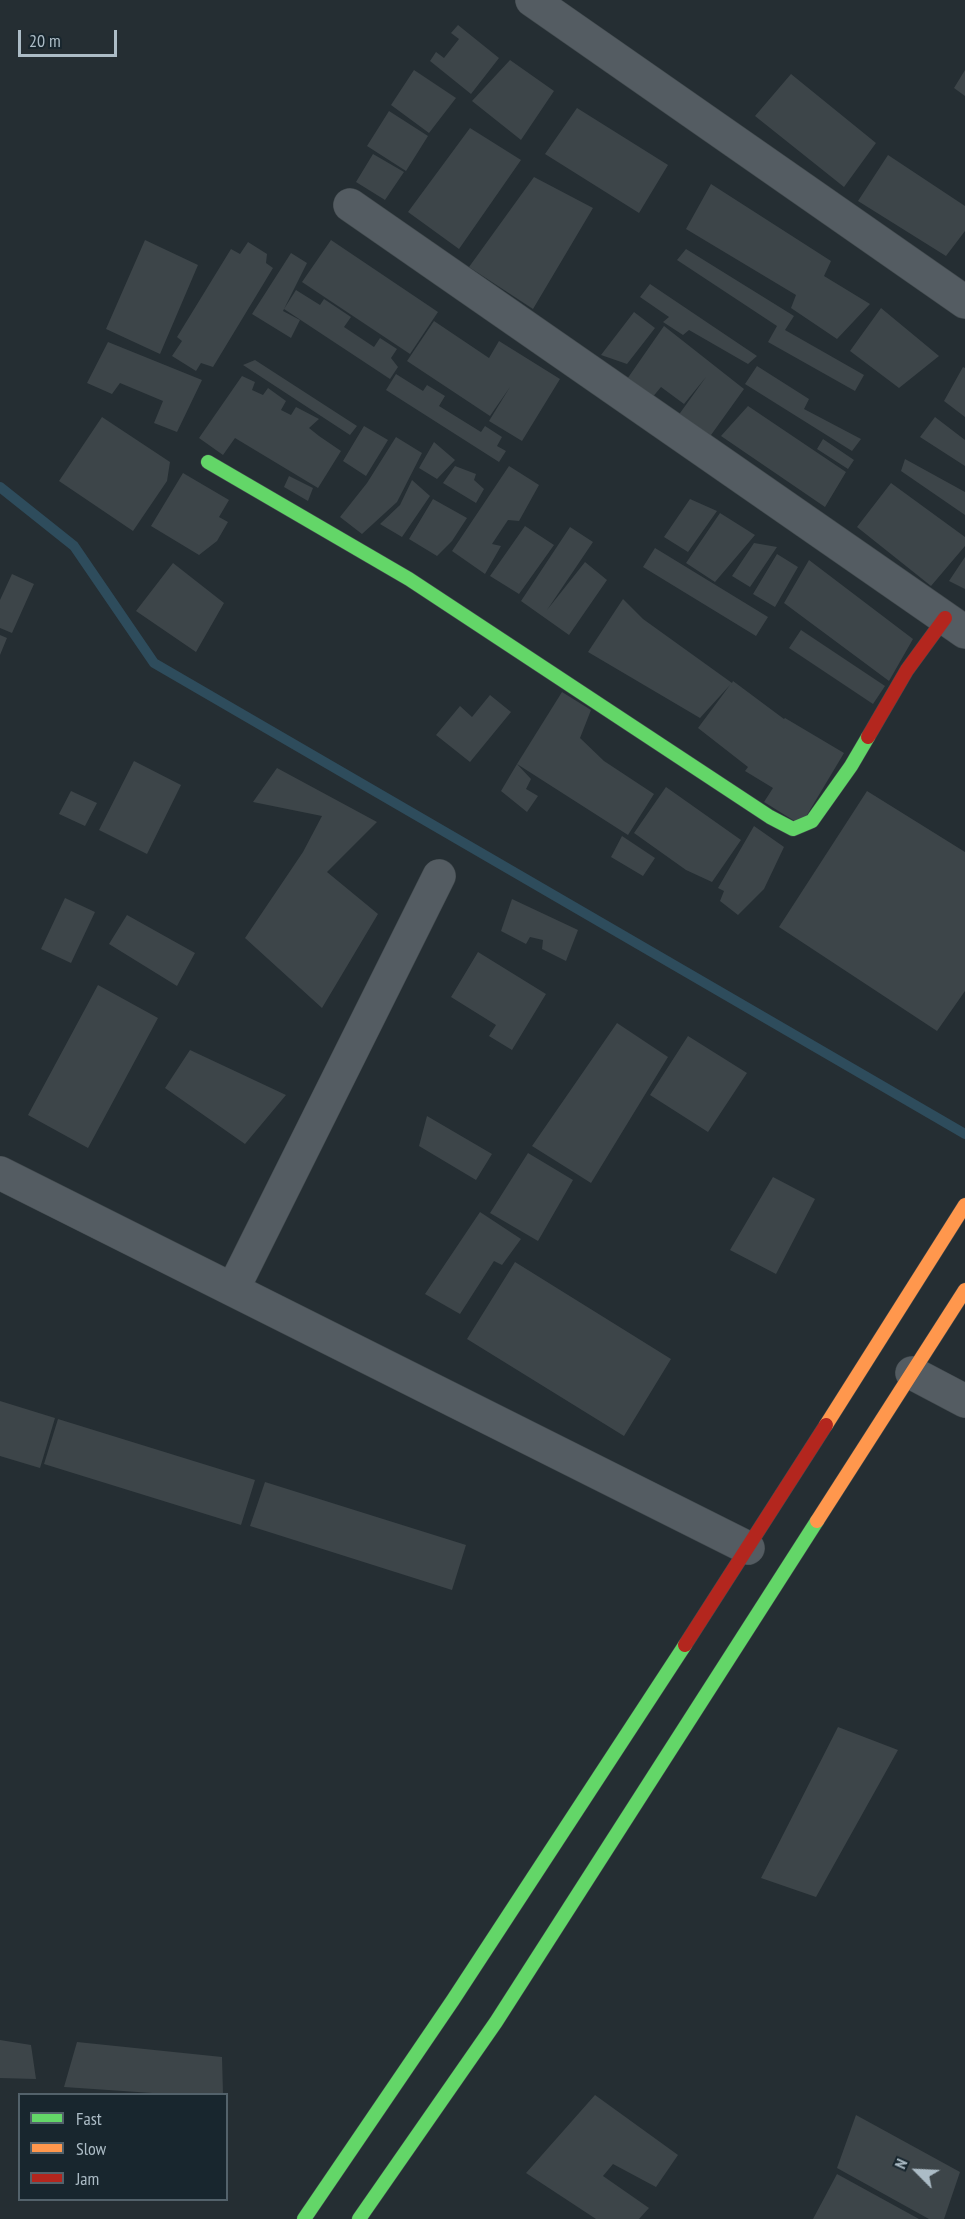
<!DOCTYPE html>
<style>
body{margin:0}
#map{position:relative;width:965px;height:2219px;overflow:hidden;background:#252e33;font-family:"PT Sans Narrow",sans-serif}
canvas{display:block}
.legend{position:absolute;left:18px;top:2093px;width:210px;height:108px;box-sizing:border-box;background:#18262e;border:2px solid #53626b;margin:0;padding:8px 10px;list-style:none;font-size:18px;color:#acbcc6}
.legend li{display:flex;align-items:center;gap:12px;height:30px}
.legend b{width:30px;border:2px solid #53626b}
.north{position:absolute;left:887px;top:2141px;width:60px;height:60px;-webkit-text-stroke:4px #18262e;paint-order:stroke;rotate:294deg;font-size:16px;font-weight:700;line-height:24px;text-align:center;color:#acbcc6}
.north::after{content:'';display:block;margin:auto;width:21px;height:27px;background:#acbcc6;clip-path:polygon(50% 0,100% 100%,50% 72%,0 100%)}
.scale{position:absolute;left:18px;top:30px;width:99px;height:27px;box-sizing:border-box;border:3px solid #acbcc6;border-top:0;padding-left:8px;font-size:18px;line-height:21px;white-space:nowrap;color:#acbcc6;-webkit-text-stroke:4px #18262e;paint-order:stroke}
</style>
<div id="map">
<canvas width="965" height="2219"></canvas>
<ul class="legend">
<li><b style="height:8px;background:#63d668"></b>Fast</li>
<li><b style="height:8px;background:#ff974d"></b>Slow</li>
<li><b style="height:8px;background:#b3261e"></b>Jam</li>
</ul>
<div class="north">N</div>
<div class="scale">20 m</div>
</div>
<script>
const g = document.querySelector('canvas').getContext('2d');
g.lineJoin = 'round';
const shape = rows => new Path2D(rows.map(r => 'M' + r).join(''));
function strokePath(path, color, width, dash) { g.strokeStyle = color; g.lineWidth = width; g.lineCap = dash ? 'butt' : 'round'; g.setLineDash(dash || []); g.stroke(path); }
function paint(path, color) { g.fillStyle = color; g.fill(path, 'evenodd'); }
const stream = shape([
 [0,487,74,546,154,663,965,1134]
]);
const building = shape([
 [458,25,499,58,471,94,430,61,436,52,444,58,459,39,451,33],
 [510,60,554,91,521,140,472,101],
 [414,70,456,98,429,133,391,105],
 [965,70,965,96,954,88],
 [791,74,876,143,844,187,755,116],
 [577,108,668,165,639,213,545,154],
 [389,111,428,136,406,171,367,146],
 [470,128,521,160,459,249,408,212],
 [373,154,404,172,385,200,356,182],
 [888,155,965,206,965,231,946,256,858,201],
 [534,177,593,208,533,309,469,267],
 [711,184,831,261,824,276,870,304,837,339,791,308,796,295,686,229],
 [145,240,198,265,160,354,106,329],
 [331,240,438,312,410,354,302,282],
 [248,242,267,254,266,263,273,268,213,367,201,363,196,371,172,356,182,341,177,337,231,249,240,254],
 [686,249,794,316,785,330,864,375,855,391,768,342,777,326,677,260],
 [291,253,307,263,283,311,300,320,291,338,252,314],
 [650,284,757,356,748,364,689,330,683,335,663,322,669,317,640,297],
 [296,290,320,305,324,299,351,317,344,327,374,347,380,338,397,349,391,358,398,367,390,379,284,309],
 [881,308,939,356,899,388,850,351],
 [634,312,655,328,627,364,601,355],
 [434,321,489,358,499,341,560,379,522,441,489,421,510,387,490,416,407,361],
 [664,326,744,389,706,442,675,420,706,377,684,404,661,387,651,399,625,382],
 [108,342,202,380,177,432,154,423,163,401,120,383,112,394,87,383],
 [255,360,357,426,350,435,243,365],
 [757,366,809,399,804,409,861,439,852,451,745,384],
 [963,367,965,368,965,417,944,401],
 [396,374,423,391,427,385,445,396,439,406,481,432,485,426,502,437,497,446,506,451,499,462,386,390],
 [242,376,255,382,252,390,263,395,268,388,286,401,281,410,291,415,296,407,319,419,309,428,319,436,341,451,318,488,235,438,223,455,199,438],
 [748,406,846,472,825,507,721,436],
 [102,417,170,462,167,481,133,531,59,481],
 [935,417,965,440,965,466,920,437],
 [364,426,388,440,366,476,343,461],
 [396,437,422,453,397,502,362,534,340,517,367,483],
 [823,439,854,460,848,469,817,449],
 [434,442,455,460,437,479,419,468],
 [905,459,965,492,965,515,901,471],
 [455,466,476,474,474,480,484,489,476,503,443,483],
 [509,466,539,485,519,521,508,520,492,544,501,546,485,574,452,551],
 [183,473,229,500,219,517,228,522,217,541,199,555,151,526],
 [289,476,313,488,308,501,284,487],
 [412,480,430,496,402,537,380,524,400,505],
 [891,483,965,537,965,546,931,586,857,527],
 [433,499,467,518,452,541,437,556,409,539],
 [690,499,717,511,688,552,664,537],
 [720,513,755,535,715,582,686,563],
 [525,526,554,545,519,594,490,576],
 [570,527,593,542,547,610,585,562,607,580,569,635,521,601],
 [754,543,777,547,750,587,732,576],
 [655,548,768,617,756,636,643,567],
 [777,554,798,567,775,607,753,594],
 [965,557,965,589,949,581],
 [809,560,913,639,889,681,784,603],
 [173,563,224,603,196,652,136,611],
 [12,574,34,584,12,633,0,628,0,600],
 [623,599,643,619,732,683,733,681,784,719,785,718,844,753,801,825,764,802,773,788,745,771,748,767,698,728,730,685,700,718,588,652],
 [801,630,885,686,873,704,789,648],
 [0,635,7,638,0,655],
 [562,692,591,710,580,738,604,761,654,794,628,835,517,764],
 [490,695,511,712,470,762,436,735,460,706,472,717],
 [134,761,181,785,147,854,99,830],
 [517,764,531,779,526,789,538,796,527,812,501,791],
 [277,768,377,822,327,872,378,914,322,1008,245,938,303,852,322,816,253,802],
 [666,787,741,840,712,882,686,870,634,833],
 [71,791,97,803,85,826,59,814],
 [867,791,965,852,965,991,937,1031,779,927],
 [754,826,784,847,764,889,738,915,720,901,724,891,718,888],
 [622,836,655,858,643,876,611,857],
 [65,898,95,912,71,963,41,949],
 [512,899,578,930,566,961,542,949,543,940,530,937,526,944,501,931],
 [127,915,195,953,177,986,109,944],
 [478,952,546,994,512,1050,489,1036,496,1025,451,997],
 [98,985,158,1018,88,1148,28,1115],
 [617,1023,668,1057,591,1183,532,1146],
 [688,1036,747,1073,708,1132,650,1095],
 [190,1050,286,1095,245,1144,165,1088],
 [427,1116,492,1154,476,1180,419,1146],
 [528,1153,573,1180,538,1241,490,1213],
 [773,1177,815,1199,776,1274,730,1250],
 [480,1212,521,1239,502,1265,494,1261,460,1314,425,1294],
 [515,1262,671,1359,624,1436,467,1339],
 [0,1401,55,1418,40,1468,0,1456],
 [58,1419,255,1480,241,1525,44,1464],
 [265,1482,466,1545,452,1590,250,1526],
 [838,1727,898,1750,816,1897,761,1878],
 [0,2040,31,2045,36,2079,0,2078],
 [77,2042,222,2057,223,2094,167,2094,64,2087],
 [595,2095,678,2155,656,2187,613,2164,603,2176,649,2208,639,2219,596,2219,526,2173],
 [856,2115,960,2172,944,2219,929,2219,837,2168],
 [837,2174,919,2219,813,2219]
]);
const street = shape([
 [532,0,965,302],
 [350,205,965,632],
 [0,1173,748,1548],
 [233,1289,439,876],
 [912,1373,965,1401]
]);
const fast = shape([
 [208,462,409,579,770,817,793,829,812,821,851,766,868,737],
 [304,2219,453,2000,685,1645],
 [359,2219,496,2022,817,1521]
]);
const slow = shape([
 [826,1425,965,1205],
 [817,1521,965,1290]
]);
const jam = shape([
 [868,737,907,670,945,618],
 [685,1645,826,1425]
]);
strokePath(stream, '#2e4c5c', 10);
paint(building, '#3d4549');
strokePath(street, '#424a4e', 34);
strokePath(fast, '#424a4e', 15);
strokePath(slow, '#424a4e', 15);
strokePath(jam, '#424a4e', 15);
strokePath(street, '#545c62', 33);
strokePath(fast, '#63d668', 14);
strokePath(slow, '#ff974d', 14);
strokePath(jam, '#b3261e', 14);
</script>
